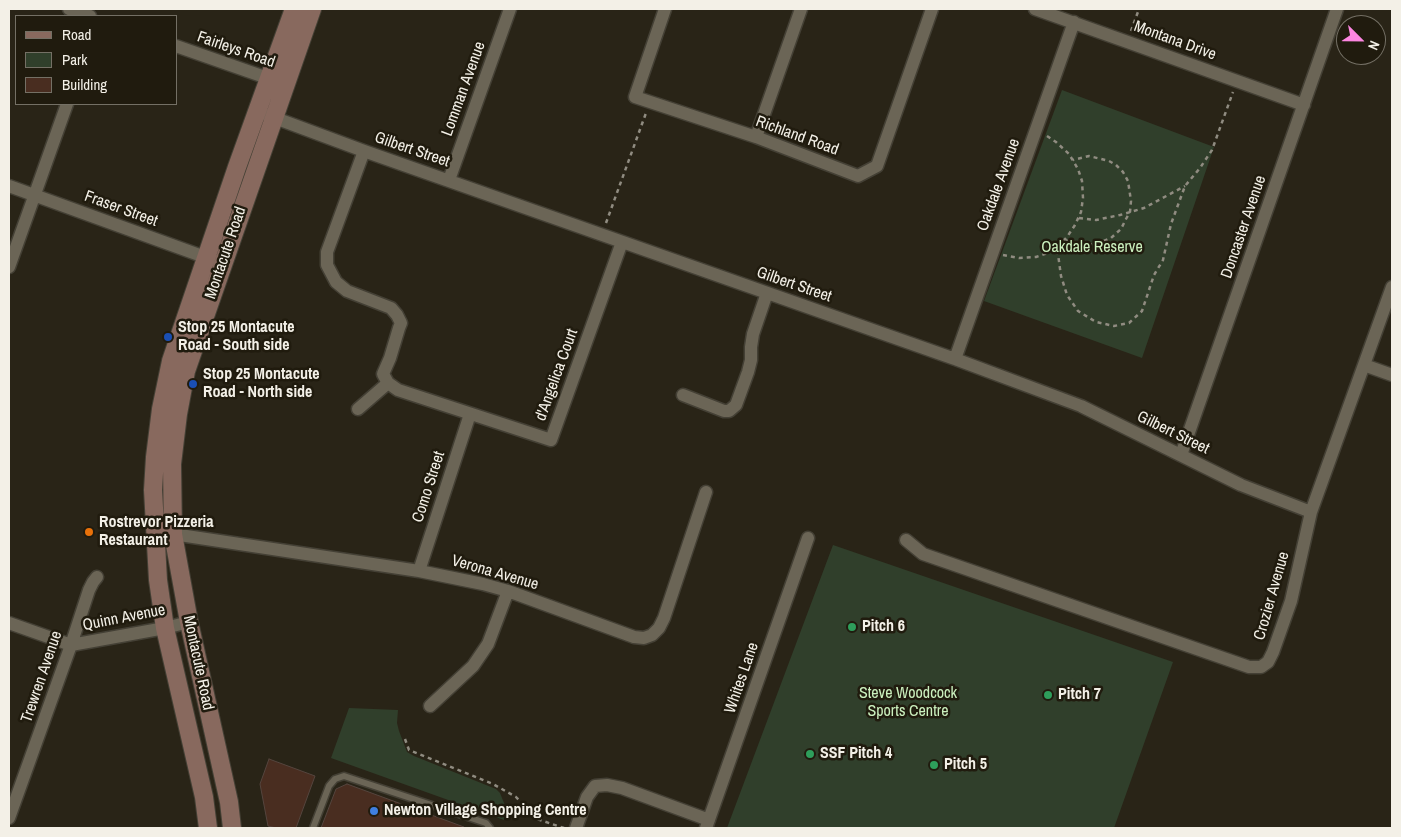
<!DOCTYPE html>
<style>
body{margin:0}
#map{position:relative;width:1401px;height:837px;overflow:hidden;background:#292417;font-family:"Archivo Narrow",sans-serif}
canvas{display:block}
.frame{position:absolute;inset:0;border:10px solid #f3f0e7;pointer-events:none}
.legend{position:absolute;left:15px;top:15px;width:162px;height:90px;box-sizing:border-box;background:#201b0e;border:1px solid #747065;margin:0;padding:6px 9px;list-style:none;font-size:15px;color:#f3f0e7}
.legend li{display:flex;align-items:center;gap:10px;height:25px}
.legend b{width:25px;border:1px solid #747065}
.north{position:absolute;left:1336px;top:15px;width:50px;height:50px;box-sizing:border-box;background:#201b0e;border:1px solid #747065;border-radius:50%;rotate:113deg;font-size:14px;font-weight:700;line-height:20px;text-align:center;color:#f3f0e7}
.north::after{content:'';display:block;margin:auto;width:18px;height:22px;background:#fd86e1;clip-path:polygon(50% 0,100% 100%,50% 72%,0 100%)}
</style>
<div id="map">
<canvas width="1401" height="837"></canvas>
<div class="frame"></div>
<ul class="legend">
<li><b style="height:6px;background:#88695e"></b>Road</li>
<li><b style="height:14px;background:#303f2b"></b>Park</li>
<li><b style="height:14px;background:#492d20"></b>Building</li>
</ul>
<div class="north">N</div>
</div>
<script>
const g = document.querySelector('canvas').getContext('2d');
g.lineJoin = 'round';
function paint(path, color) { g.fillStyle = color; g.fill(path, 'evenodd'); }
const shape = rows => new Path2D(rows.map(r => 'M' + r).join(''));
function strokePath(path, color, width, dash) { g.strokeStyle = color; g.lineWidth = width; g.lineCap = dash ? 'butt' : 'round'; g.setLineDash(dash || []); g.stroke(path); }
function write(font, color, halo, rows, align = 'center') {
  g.font = font + ' "Archivo Narrow",sans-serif'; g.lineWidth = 5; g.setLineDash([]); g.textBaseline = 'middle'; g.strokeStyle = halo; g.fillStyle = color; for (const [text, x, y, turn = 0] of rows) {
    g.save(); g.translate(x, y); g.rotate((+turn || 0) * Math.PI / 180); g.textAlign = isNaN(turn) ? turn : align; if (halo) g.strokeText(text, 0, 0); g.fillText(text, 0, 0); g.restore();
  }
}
const green = shape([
 [1062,90,1214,147,1142,358,984,301],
 [833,545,1173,662,1114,828,727,828],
 [349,708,398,710,397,723,399,731,407,752,414,756,496,789,500,793,506,808,504,820,331,758]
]);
const building = shape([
 [269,759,315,776,296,828,276,828,268,826,260,784,269,759],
 [347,784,464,827,464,828,321,828,336,789,347,784]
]);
const path = shape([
 [1131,31,1139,9],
 [1047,136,1056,142,1069,154,1078,169,1082,181,1083,198,1081,212,1075,225,1067,237,1057,247,1061,276,1067,295,1078,311,1096,322,1114,326,1129,323,1142,311,1154,275,1163,260,1171,224,1185,186,1200,168,1212,150,1233,92],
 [1079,218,1096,220,1120,215,1144,208,1185,186],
 [606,223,646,113],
 [1065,240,1073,243,1087,245,1099,243,1111,238,1121,229,1126,219,1130,212,1131,201,1128,181,1123,172,1116,165,1109,161,1089,156,1073,160],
 [1003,255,1019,258,1036,257,1048,253,1057,247],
 [405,739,409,750,493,784,516,797,537,819,564,828]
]);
const service = shape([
 [313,828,329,786,335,779,344,776,486,823,490,828]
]);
const minor = shape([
 [69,9,90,16],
 [665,9,635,97,756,137,858,176,877,166,932,9],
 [1035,9,1304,105],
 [176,46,276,81],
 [267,115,364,151,955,359,1081,406,1241,485,1311,512],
 [756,137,801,9],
 [364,151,327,252,327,265,336,282,347,291,391,308,397,315,401,323,399,328,390,358,383,374,388,383,398,390,551,440,622,242],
 [449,180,510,9],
 [9,186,213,260],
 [9,267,67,104],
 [955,359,1074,22],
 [1364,365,1392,375],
 [683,395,724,411,729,411,736,405,748,372,751,360,751,347,753,334,767,293],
 [358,409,388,383],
 [1181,455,1337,9],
 [173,534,419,571,483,584,508,591,634,637,644,638,652,635,659,628,664,618,706,492],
 [906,540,923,554,1249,667,1261,667,1268,662,1273,652,1291,601,1311,512,1392,287],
 [419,571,470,414],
 [9,623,71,645,165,628,189,622],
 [430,706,473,666,488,644,508,591],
 [9,818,71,645,89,590,93,582,97,577],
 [576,828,587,797,595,786,607,785,622,788,709,820],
 [706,828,808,538]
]);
const secondary = shape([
 [208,828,204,797,165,628,158,580,153,490,155,457,161,409,171,361,237,167,294,9],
 [232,828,229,802,189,622,173,534,172,464,178,414,186,371,312,9]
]);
const markers = [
 [168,337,5,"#1a4fb4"],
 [193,384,5,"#1a4fb4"],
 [89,532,5,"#e8710a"],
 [852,627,5,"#2e9e5b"],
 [1048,695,5,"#2e9e5b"],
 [810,754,5,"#2e9e5b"],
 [934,765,5,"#2e9e5b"],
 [374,811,5,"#3f7fe0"]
];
const streetNames = [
 ["Montana Drive",1175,41,20],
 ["Fairleys Road",236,50,19],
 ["Lomman Avenue",464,89,-70],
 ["Richland Road",797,136,20],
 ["Gilbert Street",412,150,19],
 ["Oakdale Avenue",999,185,-70],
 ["Fraser Street",121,209,20],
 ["Doncaster Avenue",1244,227,-71],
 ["Montacute Road",226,253,-71],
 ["Gilbert Street",794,285,19],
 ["d'Angelica Court",557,375,-70],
 ["Gilbert Street",1173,433,26],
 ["Como Street",429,487,-72],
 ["Verona Avenue",495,573,16],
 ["Crozier Avenue",1272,596,-74],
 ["Quinn Avenue",124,618,-11],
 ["Montacute Road",198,663,78],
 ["Trewren Avenue",42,677,-71],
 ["Whites Lane",742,678,-71]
];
const parkNames = [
 ["Oakdale Reserve",1092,248],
 ["Steve Woodcock",908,694],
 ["Sports Centre",908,712]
];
const poiNames = [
 ["Stop 25 Montacute",178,328],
 ["Road - South side",178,346],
 ["Stop 25 Montacute",203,375],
 ["Road - North side",203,393],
 ["Rostrevor Pizzeria",99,523],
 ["Restaurant",99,541],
 ["Pitch 6",862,627],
 ["Pitch 7",1058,695],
 ["SSF Pitch 4",820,754],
 ["Pitch 5",944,765],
 ["Newton Village Shopping Centre",384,811]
];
paint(green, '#303f2b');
paint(building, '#492d20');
strokePath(building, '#55453e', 1);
strokePath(service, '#444035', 9);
strokePath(minor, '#444035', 15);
strokePath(secondary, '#444035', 20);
strokePath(path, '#908c81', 2.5, [4, 4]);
strokePath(service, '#6b6556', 6);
strokePath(minor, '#6b6556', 12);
strokePath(secondary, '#88695e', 18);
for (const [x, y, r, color] of markers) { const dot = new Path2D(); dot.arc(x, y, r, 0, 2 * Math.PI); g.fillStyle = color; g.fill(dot); strokePath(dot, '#201b0e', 2); }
write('16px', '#f3f0e7', '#201b0e', streetNames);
write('16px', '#cbf0be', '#201b0e', parkNames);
write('bold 16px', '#f3f0e7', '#201b0e', poiNames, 'left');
</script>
